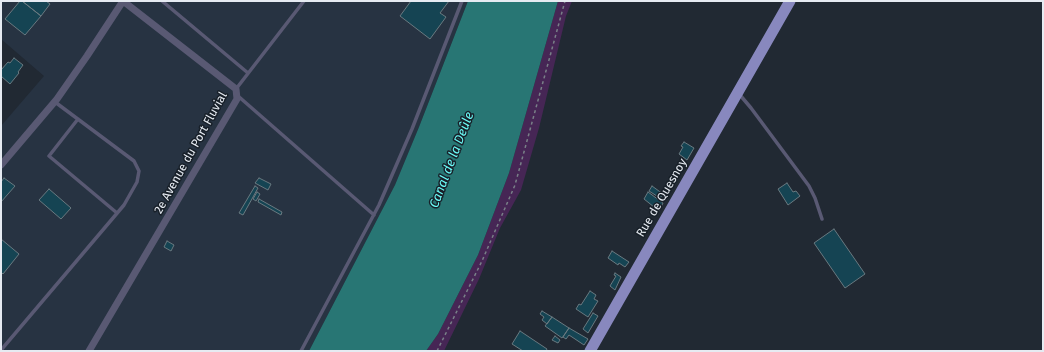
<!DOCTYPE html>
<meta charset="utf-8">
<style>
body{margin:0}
#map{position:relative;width:1044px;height:352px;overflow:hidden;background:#212933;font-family:"Fira Sans",sans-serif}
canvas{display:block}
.frame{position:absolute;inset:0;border:2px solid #e6ebf2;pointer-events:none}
</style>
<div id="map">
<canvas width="1044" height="352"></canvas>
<div class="frame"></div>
</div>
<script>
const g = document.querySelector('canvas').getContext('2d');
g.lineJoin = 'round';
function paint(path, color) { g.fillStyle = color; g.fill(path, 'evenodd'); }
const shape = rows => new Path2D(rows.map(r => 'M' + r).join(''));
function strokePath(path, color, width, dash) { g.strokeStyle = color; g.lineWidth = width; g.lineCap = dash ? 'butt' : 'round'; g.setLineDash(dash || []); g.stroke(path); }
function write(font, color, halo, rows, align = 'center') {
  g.font = font + ' "Fira Sans",sans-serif'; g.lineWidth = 3; g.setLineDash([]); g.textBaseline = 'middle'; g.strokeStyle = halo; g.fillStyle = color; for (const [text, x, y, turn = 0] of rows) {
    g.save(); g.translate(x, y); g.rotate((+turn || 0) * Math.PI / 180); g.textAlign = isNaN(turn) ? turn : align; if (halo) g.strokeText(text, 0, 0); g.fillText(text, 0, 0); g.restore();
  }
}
const built = shape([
 [1,1,468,1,419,127,395,185,309,351,1,351,1,126,44,76,1,39]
]);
const green = shape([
 [558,1,572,1,566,16,539,128,521,190,500,228,479,279,444,351,426,351,438,334,478,255,509,173]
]);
const water = shape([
 [468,1,558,1,509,173,478,255,438,334,426,351,309,351,395,185,419,127]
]);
const building = shape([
 [20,1,22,1,41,16,25,35,5,19,20,1],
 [22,1,46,1,50,4,41,16,22,1],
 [411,1,449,1,440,13,446,17,430,39,400,16,411,1],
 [14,58,23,65,18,72,19,73,10,84,1,76,1,70,8,62,10,63,14,58],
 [684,142,694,148,687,160,679,154,683,147,681,146,684,142],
 [4,178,15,186,1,202,1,182,4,178],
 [259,178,271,184,268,190,255,183,259,178],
 [787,183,793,192,796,191,800,196,788,205,778,189,787,183],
 [255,186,258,188,243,215,239,213,255,186],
 [652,186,663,194,660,198,649,191,652,186],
 [49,189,71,208,61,219,39,200,49,189],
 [257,192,260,194,256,201,253,199,257,192],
 [648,192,663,203,659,211,644,199,648,192],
 [259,199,282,212,281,215,258,202,259,199],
 [834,229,865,274,845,288,814,243,834,229],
 [1,239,19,254,3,274,1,272,1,239],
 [167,241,174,245,171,251,164,247,167,241],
 [612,251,629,262,625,267,619,263,618,265,608,258,612,251],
 [615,273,621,277,615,290,610,286,616,276,614,275,615,273],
 [590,291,596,295,594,299,598,301,588,317,576,309,579,304,581,305,590,291],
 [542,311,552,317,547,324,542,320,544,317,540,314,542,311],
 [593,313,598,316,588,333,583,329,593,313],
 [552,317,569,328,562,338,545,326,552,317],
 [569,328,588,339,584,345,569,335,566,339,563,337,569,328],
 [520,331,547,349,546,351,523,351,512,344,520,331],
 [555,336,560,340,558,343,552,340,555,336]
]);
const path = shape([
 [437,351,482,261,515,185,565,1]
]);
const lane = shape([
 [162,1,248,73],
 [236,89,304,1],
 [740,95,751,108,809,186,815,198,822,219],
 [238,96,374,215],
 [78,119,49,156,117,213],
 [1,350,124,205,137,182,139,171,134,161,55,102],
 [301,351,379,205,412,129,462,1]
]);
const street = shape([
 [1,165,57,99,87,56,123,1],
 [89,351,237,99,236,89,123,1]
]);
const primary = shape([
 [590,351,790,1]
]);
const streetNames = [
 ["2e Avenue du Port Fluvial",191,153,-61],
 ["Rue de Quesnoy",662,198,-60]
];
const waterNames = [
 ["Canal de la Deûle",452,160,-69]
];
paint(built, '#273342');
paint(green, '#462655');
paint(water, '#287674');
paint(building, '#154453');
strokePath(building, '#697980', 1);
strokePath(path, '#798088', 1.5, [3, 3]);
strokePath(lane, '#595973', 3.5);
strokePath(street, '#595973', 7);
strokePath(primary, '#8888be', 11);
write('12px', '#e6ebf2', '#182029', streetNames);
write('italic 13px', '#6bfbf7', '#182029', waterNames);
</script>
